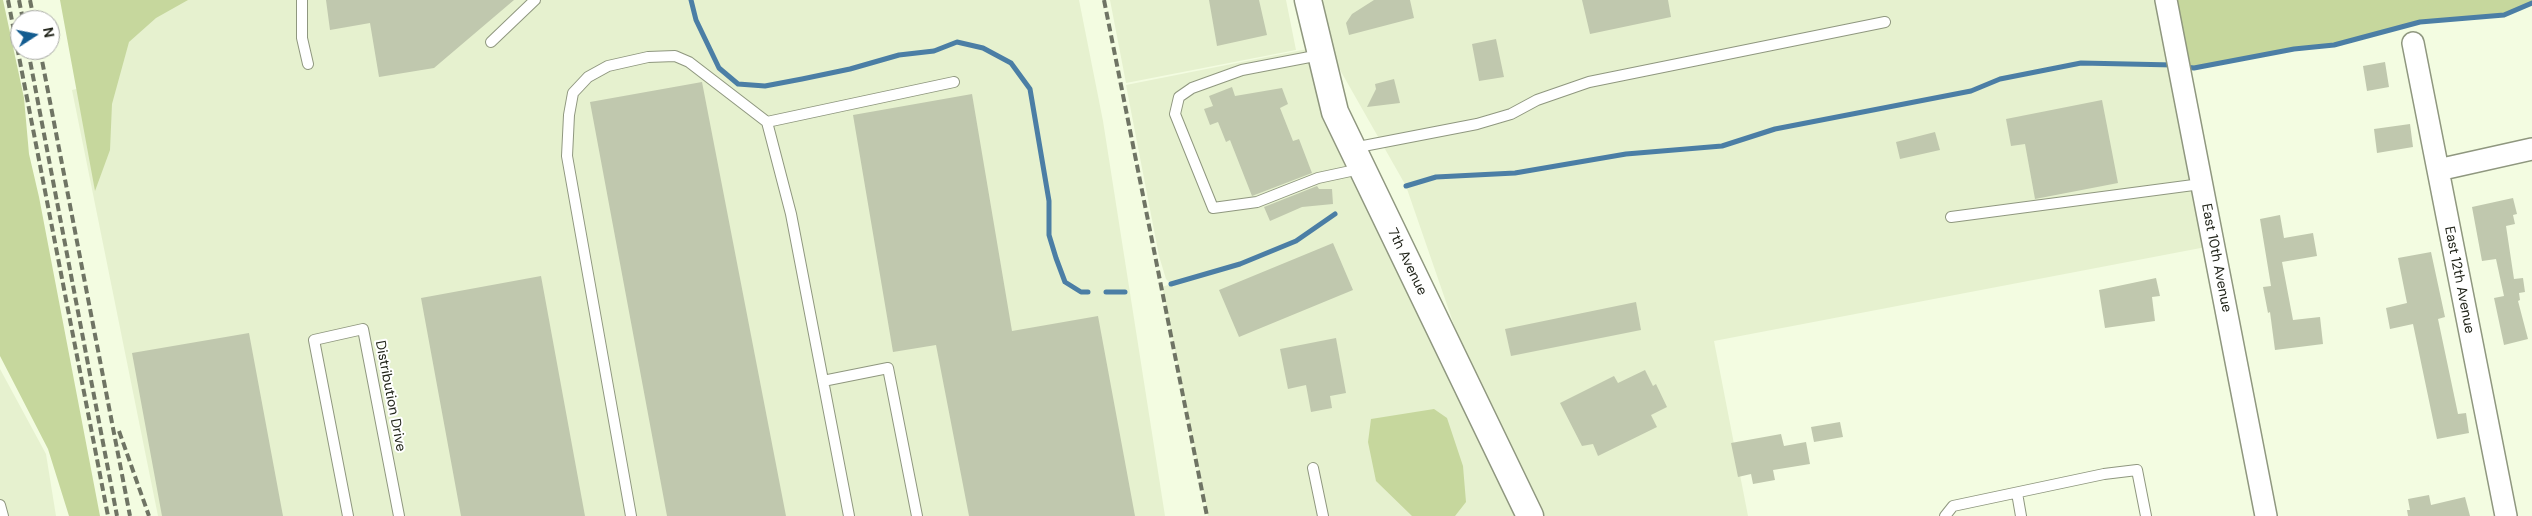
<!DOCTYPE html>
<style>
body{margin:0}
#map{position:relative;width:2532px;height:516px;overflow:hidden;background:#f3fce1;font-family:"DM Sans",sans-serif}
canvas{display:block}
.north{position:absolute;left:10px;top:10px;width:50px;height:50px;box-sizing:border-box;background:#fff;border:1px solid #a7a8a4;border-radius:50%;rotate:79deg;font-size:14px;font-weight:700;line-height:20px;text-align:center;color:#22251b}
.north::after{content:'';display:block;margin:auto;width:18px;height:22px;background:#135c90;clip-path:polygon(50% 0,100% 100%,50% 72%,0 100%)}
</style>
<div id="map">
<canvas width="2532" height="516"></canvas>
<div class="north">N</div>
</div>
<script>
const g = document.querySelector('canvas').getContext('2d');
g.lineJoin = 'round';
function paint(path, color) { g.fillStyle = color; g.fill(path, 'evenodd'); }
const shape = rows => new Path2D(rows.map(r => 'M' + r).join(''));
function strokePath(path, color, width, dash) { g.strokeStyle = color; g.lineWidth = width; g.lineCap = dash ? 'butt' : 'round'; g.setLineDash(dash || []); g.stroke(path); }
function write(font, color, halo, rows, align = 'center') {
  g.font = font + ' "DM Sans",sans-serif'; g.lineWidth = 4; g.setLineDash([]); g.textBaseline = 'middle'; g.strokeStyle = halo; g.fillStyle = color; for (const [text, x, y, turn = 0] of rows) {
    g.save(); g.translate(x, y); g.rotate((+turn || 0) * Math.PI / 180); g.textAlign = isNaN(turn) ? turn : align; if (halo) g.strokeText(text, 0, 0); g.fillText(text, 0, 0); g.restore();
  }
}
const built = shape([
 [127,0,1079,0,1103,121,1165,516,158,516,72,90,89,86],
 [1110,0,1286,0,1296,50,1126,83],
 [1320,0,2157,0,2206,247,1714,341,1748,516,1531,516,1483,409,1406,186,1331,54],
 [1317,47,1528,516,1208,516,1162,287,1171,284,1166,279,1159,256,1126,85],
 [0,369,46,454,56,516,0,516]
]);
const green = shape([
 [0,0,3,0,24,98,29,154,39,197,100,516,69,516,48,449,0,356],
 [60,0,188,0,156,18,129,42,112,104,110,150,95,191],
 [2170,0,2532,0,2532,3,2504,15,2420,22,2334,45,2294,49,2194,68,2185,67],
 [1434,409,1447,418,1463,466,1466,502,1455,516,1412,516,1376,481,1368,442,1371,419]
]);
const stream = shape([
 [691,0,696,20,719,68,738,84,765,86,802,79,850,69,899,55,934,51,957,42,983,48,1011,63,1030,89,1049,201,1049,235,1056,258,1065,282,1081,292,1088,292],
 [2185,67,2194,68,2294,49,2334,45,2420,22,2504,15,2532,3],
 [1406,186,1436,177,1515,173,1626,154,1722,146,1775,129,1971,91,2000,79,2081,63,2174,65],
 [1171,284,1240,264,1296,241,1335,214],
 [1106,292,1125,292]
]);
const building = shape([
 [326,0,514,0,434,68,379,77,370,23,330,30],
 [1209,0,1259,0,1267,35,1217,46],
 [1374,0,1410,0,1414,18,1349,35,1346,23,1352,14],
 [1582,0,1668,0,1671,17,1590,34],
 [1496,39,1504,77,1479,81,1472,44],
 [2385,62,2389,87,2367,91,2363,66],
 [1394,79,1400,103,1367,107,1376,89,1375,84],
 [702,82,786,516,667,516,590,102],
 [1232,87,1235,96,1282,88,1288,104,1280,108,1293,141,1299,139,1312,173,1252,196,1230,140,1226,142,1218,122,1210,125,1204,109,1213,106,1209,96],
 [972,94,1012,331,1098,316,1135,516,969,516,936,345,893,352,853,115],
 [2102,100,2118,183,2035,199,2025,144,2011,146,2006,119],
 [2410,124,2413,147,2377,153,2374,129],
 [1935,132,1940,150,1900,159,1896,142],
 [1317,186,1319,189,1332,189,1333,204,1302,207,1270,221,1264,207],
 [2513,198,2517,214,2513,215,2515,224,2506,226,2514,279,2523,278,2525,292,2519,293,2520,300,2518,301,2528,339,2504,345,2494,298,2504,296,2496,259,2482,261,2472,207],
 [2280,215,2284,238,2313,233,2317,256,2282,262,2293,320,2320,317,2323,344,2275,350,2270,312,2268,313,2263,287,2271,286,2260,219],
 [1333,243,1353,290,1239,337,1219,290],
 [2431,252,2445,317,2438,319,2458,414,2466,413,2469,433,2437,439,2413,324,2390,329,2386,308,2407,303,2398,258],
 [541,276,585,516,461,516,421,298],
 [2156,278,2160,296,2152,297,2155,321,2105,328,2099,290],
 [1636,302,1641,330,1511,356,1505,329],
 [249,333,283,516,162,516,132,353],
 [1336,338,1346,393,1330,396,1332,408,1311,412,1306,385,1288,389,1280,349],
 [1645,370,1653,386,1656,384,1667,407,1651,415,1657,427,1598,456,1593,444,1582,446,1560,403,1614,376,1618,383],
 [1840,422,1843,437,1814,442,1811,427],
 [1781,434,1784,446,1806,442,1810,464,1773,470,1775,480,1753,484,1751,474,1738,477,1731,443],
 [2429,495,2431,505,2465,497,2470,516,2408,516,2407,510,2410,510,2408,499]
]);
const service = shape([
 [302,0,302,38,308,64],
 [491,42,535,0],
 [1320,55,1242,70,1192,88,1179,97,1175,114,1213,208,1257,202,1318,178,1360,169],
 [767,122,954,82],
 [1353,148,1477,124,1511,114,1537,100,1589,82,1885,22],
 [1951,217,2201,184],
 [823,381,888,368,917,516],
 [1313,468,1323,516],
 [2017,493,2021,516],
 [0,505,3,516],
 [348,516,314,340,363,329,399,516],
 [631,516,567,156,569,115,573,93,588,77,608,66,648,57,675,56,689,62,767,122,791,214,849,516],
 [1945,516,1953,506,2104,474,2137,470,2146,516]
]);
const minor = shape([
 [2166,0,2266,516],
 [2413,43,2506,516],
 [2438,170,2532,149]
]);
const tertiary = shape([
 [1308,0,1335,112,1530,516]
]);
const rail = shape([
 [8,0,108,516],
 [19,0,23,20],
 [30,0,34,20],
 [1104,0,1207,516],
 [28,50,117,516],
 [40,50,130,516],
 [119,431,149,516]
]);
const streetNames = [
 ["East 10th Avenue",2216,258,79],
 ["7th Avenue",1407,262,64],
 ["East 12th Avenue",2459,280,79],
 ["Distribution Drive",390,396,79]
];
paint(built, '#e6f1cf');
paint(green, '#c6d79d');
strokePath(stream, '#4b7ea5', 5);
paint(building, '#c0c8ae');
strokePath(service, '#8f977f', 12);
strokePath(minor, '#8f977f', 24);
strokePath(tertiary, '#8f977f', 29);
strokePath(service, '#fff', 10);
strokePath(minor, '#fff', 21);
strokePath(tertiary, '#fff', 26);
strokePath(rail, '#6f7464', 4, [8, 4]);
write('14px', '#22251b', '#fff', streetNames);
</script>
